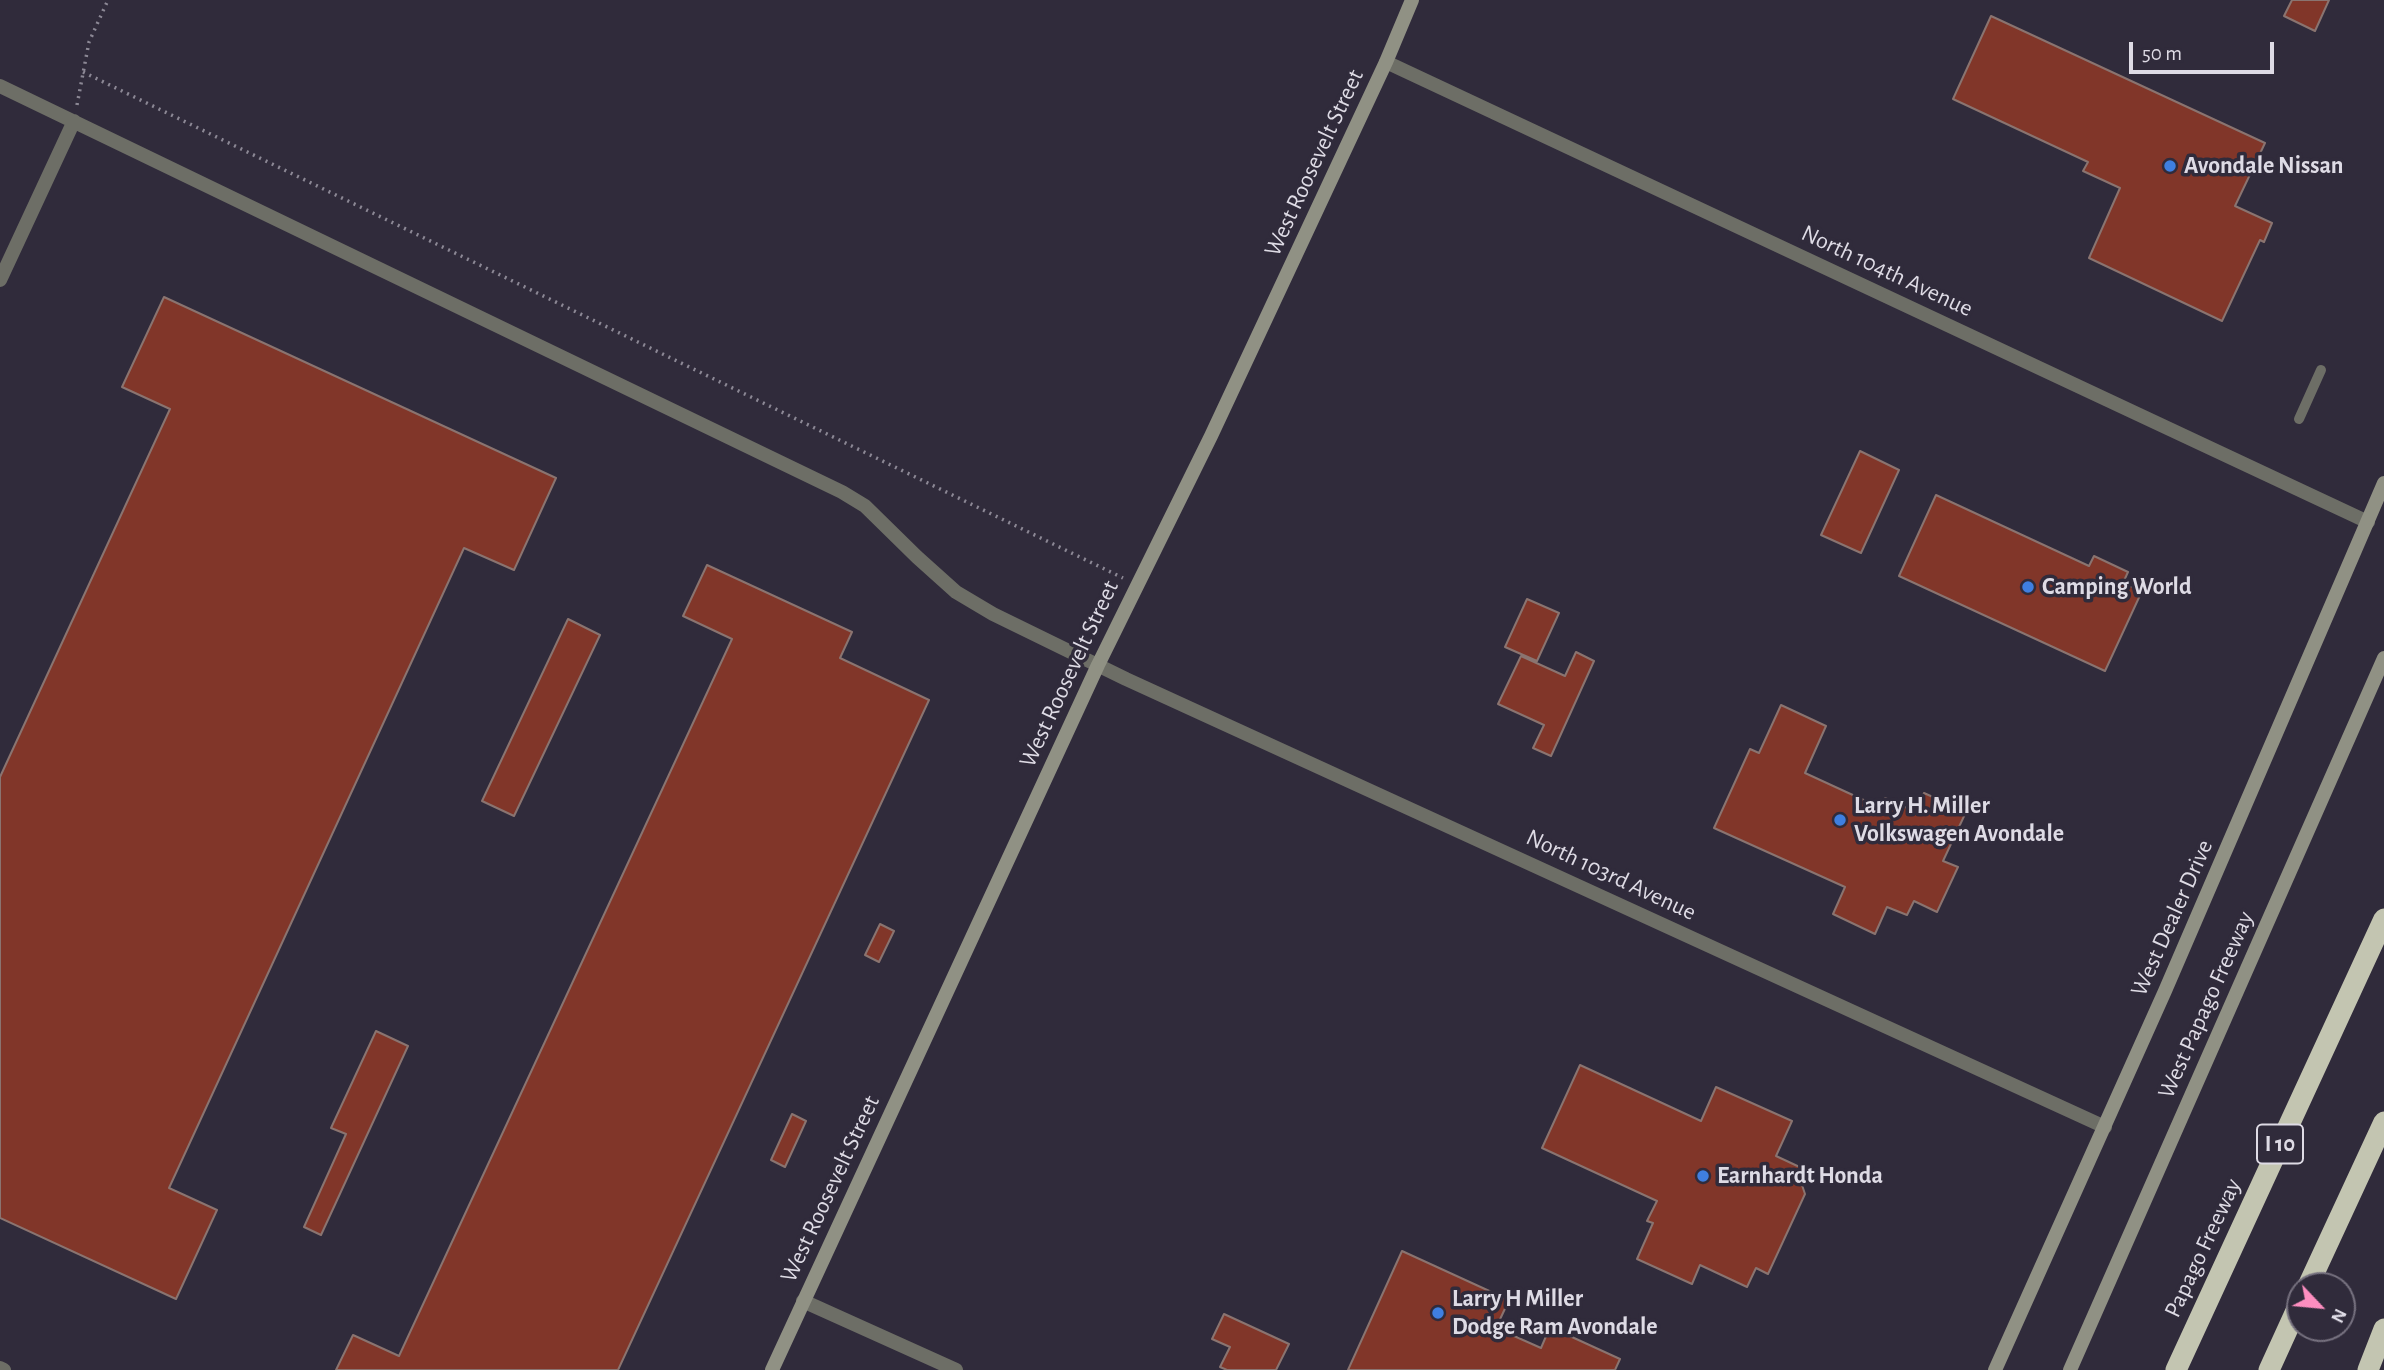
<!DOCTYPE html>
<style>
body{margin:0}
#map{position:relative;width:2384px;height:1370px;overflow:hidden;background:#302b3b;font-family:"Alegreya Sans",sans-serif}
canvas{display:block}
.north{position:absolute;left:2286px;top:1272px;width:70px;height:70px;box-sizing:border-box;background:#302b3b;border:2px solid #76717f;border-radius:50%;rotate:116deg;font-size:19px;font-weight:700;line-height:28px;text-align:center;color:#dedbe5}
.north::after{content:'';display:block;margin:auto;width:24px;height:32px;background:#fd8ec0;clip-path:polygon(50% 0,100% 100%,50% 72%,0 100%)}
.scale{position:absolute;left:2129px;top:42px;width:145px;height:32px;box-sizing:border-box;border:4px solid #dedbe5;border-top:0;padding-left:9px;font-size:21px;line-height:24px;white-space:nowrap;color:#dedbe5;-webkit-text-stroke:5px #302b3b;paint-order:stroke}
</style>
<div id="map">
<canvas width="2384" height="1370"></canvas>
<div class="north">N</div>
<div class="scale">50 m</div>
</div>
<script>
const g = document.querySelector('canvas').getContext('2d');
g.lineJoin = 'round';
function paint(path, color) { g.fillStyle = color; g.fill(path, 'evenodd'); }
const shape = rows => new Path2D(rows.map(r => 'M' + r).join(''));
function strokePath(path, color, width, dash) { g.strokeStyle = color; g.lineWidth = width; g.lineCap = dash ? 'butt' : 'round'; g.setLineDash(dash || []); g.stroke(path); }
function write(font, color, halo, rows, align = 'center') {
  g.font = font + ' "Alegreya Sans",sans-serif'; g.lineWidth = 7; g.setLineDash([]); g.textBaseline = 'middle'; g.strokeStyle = halo; g.fillStyle = color; for (const [text, x, y, turn = 0] of rows) {
    g.save(); g.translate(x, y); g.rotate((+turn || 0) * Math.PI / 180); g.textAlign = isNaN(turn) ? turn : align; if (halo) g.strokeText(text, 0, 0); g.fillText(text, 0, 0); g.restore();
  }
}
const building = shape([
 [2292,0,2329,0,2315,31,2284,16,2292,0],
 [1991,16,2265,143,2235,206,2272,223,2264,242,2260,240,2222,321,2089,258,2120,188,2083,171,2088,162,1953,99,1991,16],
 [164,297,556,478,514,570,464,548,169,1188,217,1210,176,1299,0,1218,0,777,170,409,122,387,164,297],
 [1860,451,1899,470,1861,553,1821,535,1860,451],
 [1936,495,2089,566,2094,556,2128,572,2123,583,2142,591,2105,671,1899,576,1936,495],
 [707,565,852,632,840,658,929,700,618,1370,336,1370,353,1335,399,1356,732,639,683,616,707,565],
 [1527,599,1559,613,1537,661,1505,647,1527,599],
 [568,619,600,635,514,816,482,801,568,619],
 [1576,652,1594,661,1551,756,1533,748,1544,725,1498,704,1521,656,1565,676,1576,652],
 [1781,705,1826,726,1805,773,1881,808,1885,798,1916,812,1924,793,1966,812,1943,861,1958,867,1937,912,1914,901,1907,915,1887,907,1875,934,1833,914,1845,887,1714,828,1750,749,1759,753,1781,705],
 [880,924,894,931,879,962,865,955,880,924],
 [376,1031,408,1046,321,1235,304,1227,346,1134,331,1128,376,1031],
 [1580,1065,1701,1121,1716,1087,1792,1121,1776,1156,1806,1170,1801,1182,1805,1194,1768,1274,1756,1268,1747,1287,1700,1265,1692,1284,1637,1259,1653,1223,1647,1221,1657,1201,1542,1148,1580,1065],
 [792,1114,806,1121,785,1167,771,1160,792,1114],
 [1402,1251,1509,1300,1496,1328,1541,1348,1550,1327,1620,1359,1615,1370,1348,1370,1402,1251],
 [1224,1314,1289,1344,1276,1370,1227,1370,1220,1367,1230,1347,1212,1339,1224,1314]
]);
const path = shape([
 [83,72,1123,578],
 [77,105,89,42,108,0]
]);
const lane = shape([
 [2299,419,2321,370]
]);
const street = shape([
 [1386,62,2368,522],
 [0,86,842,492,865,506,917,557,956,592,993,614,1126,679,2105,1127],
 [0,280,74,121],
 [803,1301,956,1370],
 [0,1368,4,1370]
]);
const secondary = shape([
 [772,1370,1098,665,1211,436,1386,62,1412,0],
 [1995,1370,2165,991,2384,483],
 [2070,1370,2384,658]
]);
const highway = shape([
 [2308,1286,2384,1122],
 [2176,1370,2384,919],
 [2269,1370,2300,1302],
 [2368,1370,2384,1329]
]);
const markers = [
 [2170,166,7,"#3f7fe0"],
 [2028,587,7,"#3f7fe0"],
 [1840,820,7,"#3f7fe0"],
 [1703,1176,7,"#3f7fe0"],
 [1438,1313,7,"#3f7fe0"]
];
const shields = [
 [2280,1144,46]
];
const shieldNames = [
 ["I 10",2280,1144]
];
const streetNames = [
 ["West Roosevelt Street",1314,163,-65],
 ["North 104th Avenue",1887,271,25],
 ["West Roosevelt Street",1069,674,-65],
 ["North 103rd Avenue",1611,875,25],
 ["West Dealer Drive",2172,918,-66],
 ["West Papago Freeway",2206,1005,-66],
 ["West Roosevelt Street",830,1189,-65],
 ["Papago Freeway",2203,1248,-65]
];
const poiNames = [
 ["Avondale Nissan",2184,166],
 ["Camping World",2042,587],
 ["Larry H. Miller",1854,806],
 ["Volkswagen Avondale",1854,834],
 ["Earnhardt Honda",1717,1176],
 ["Larry H Miller",1452,1299],
 ["Dodge Ram Avondale",1452,1327]
];
paint(building, '#813629');
strokePath(building, '#8a7470', 2);
strokePath(path, '#8c8895', 3.5, [2, 5]);
strokePath(lane, '#6d6e66', 10);
strokePath(street, '#6d6e66', 14);
strokePath(secondary, '#909184', 14);
strokePath(highway, '#c3c5b1', 21);
for (const [x, y, r, color] of markers) { const dot = new Path2D(); dot.arc(x, y, r, 0, 2 * Math.PI); g.fillStyle = color; g.fill(dot); strokePath(dot, '#302b3b', 2.5); }
for (const [x, y, w] of shields) { const box = new Path2D(); box.roundRect(x - w / 2, y - 19.5, w, 39, 5); g.fillStyle = '#302b3b'; g.fill(box); strokePath(box, '#dedbe5', 2); }
write('bold 23px', '#dedbe5', null, shieldNames);
write('24px', '#dedbe5', '#302b3b', streetNames);
write('bold 24px', '#dedbe5', '#302b3b', poiNames, 'left');
</script>
